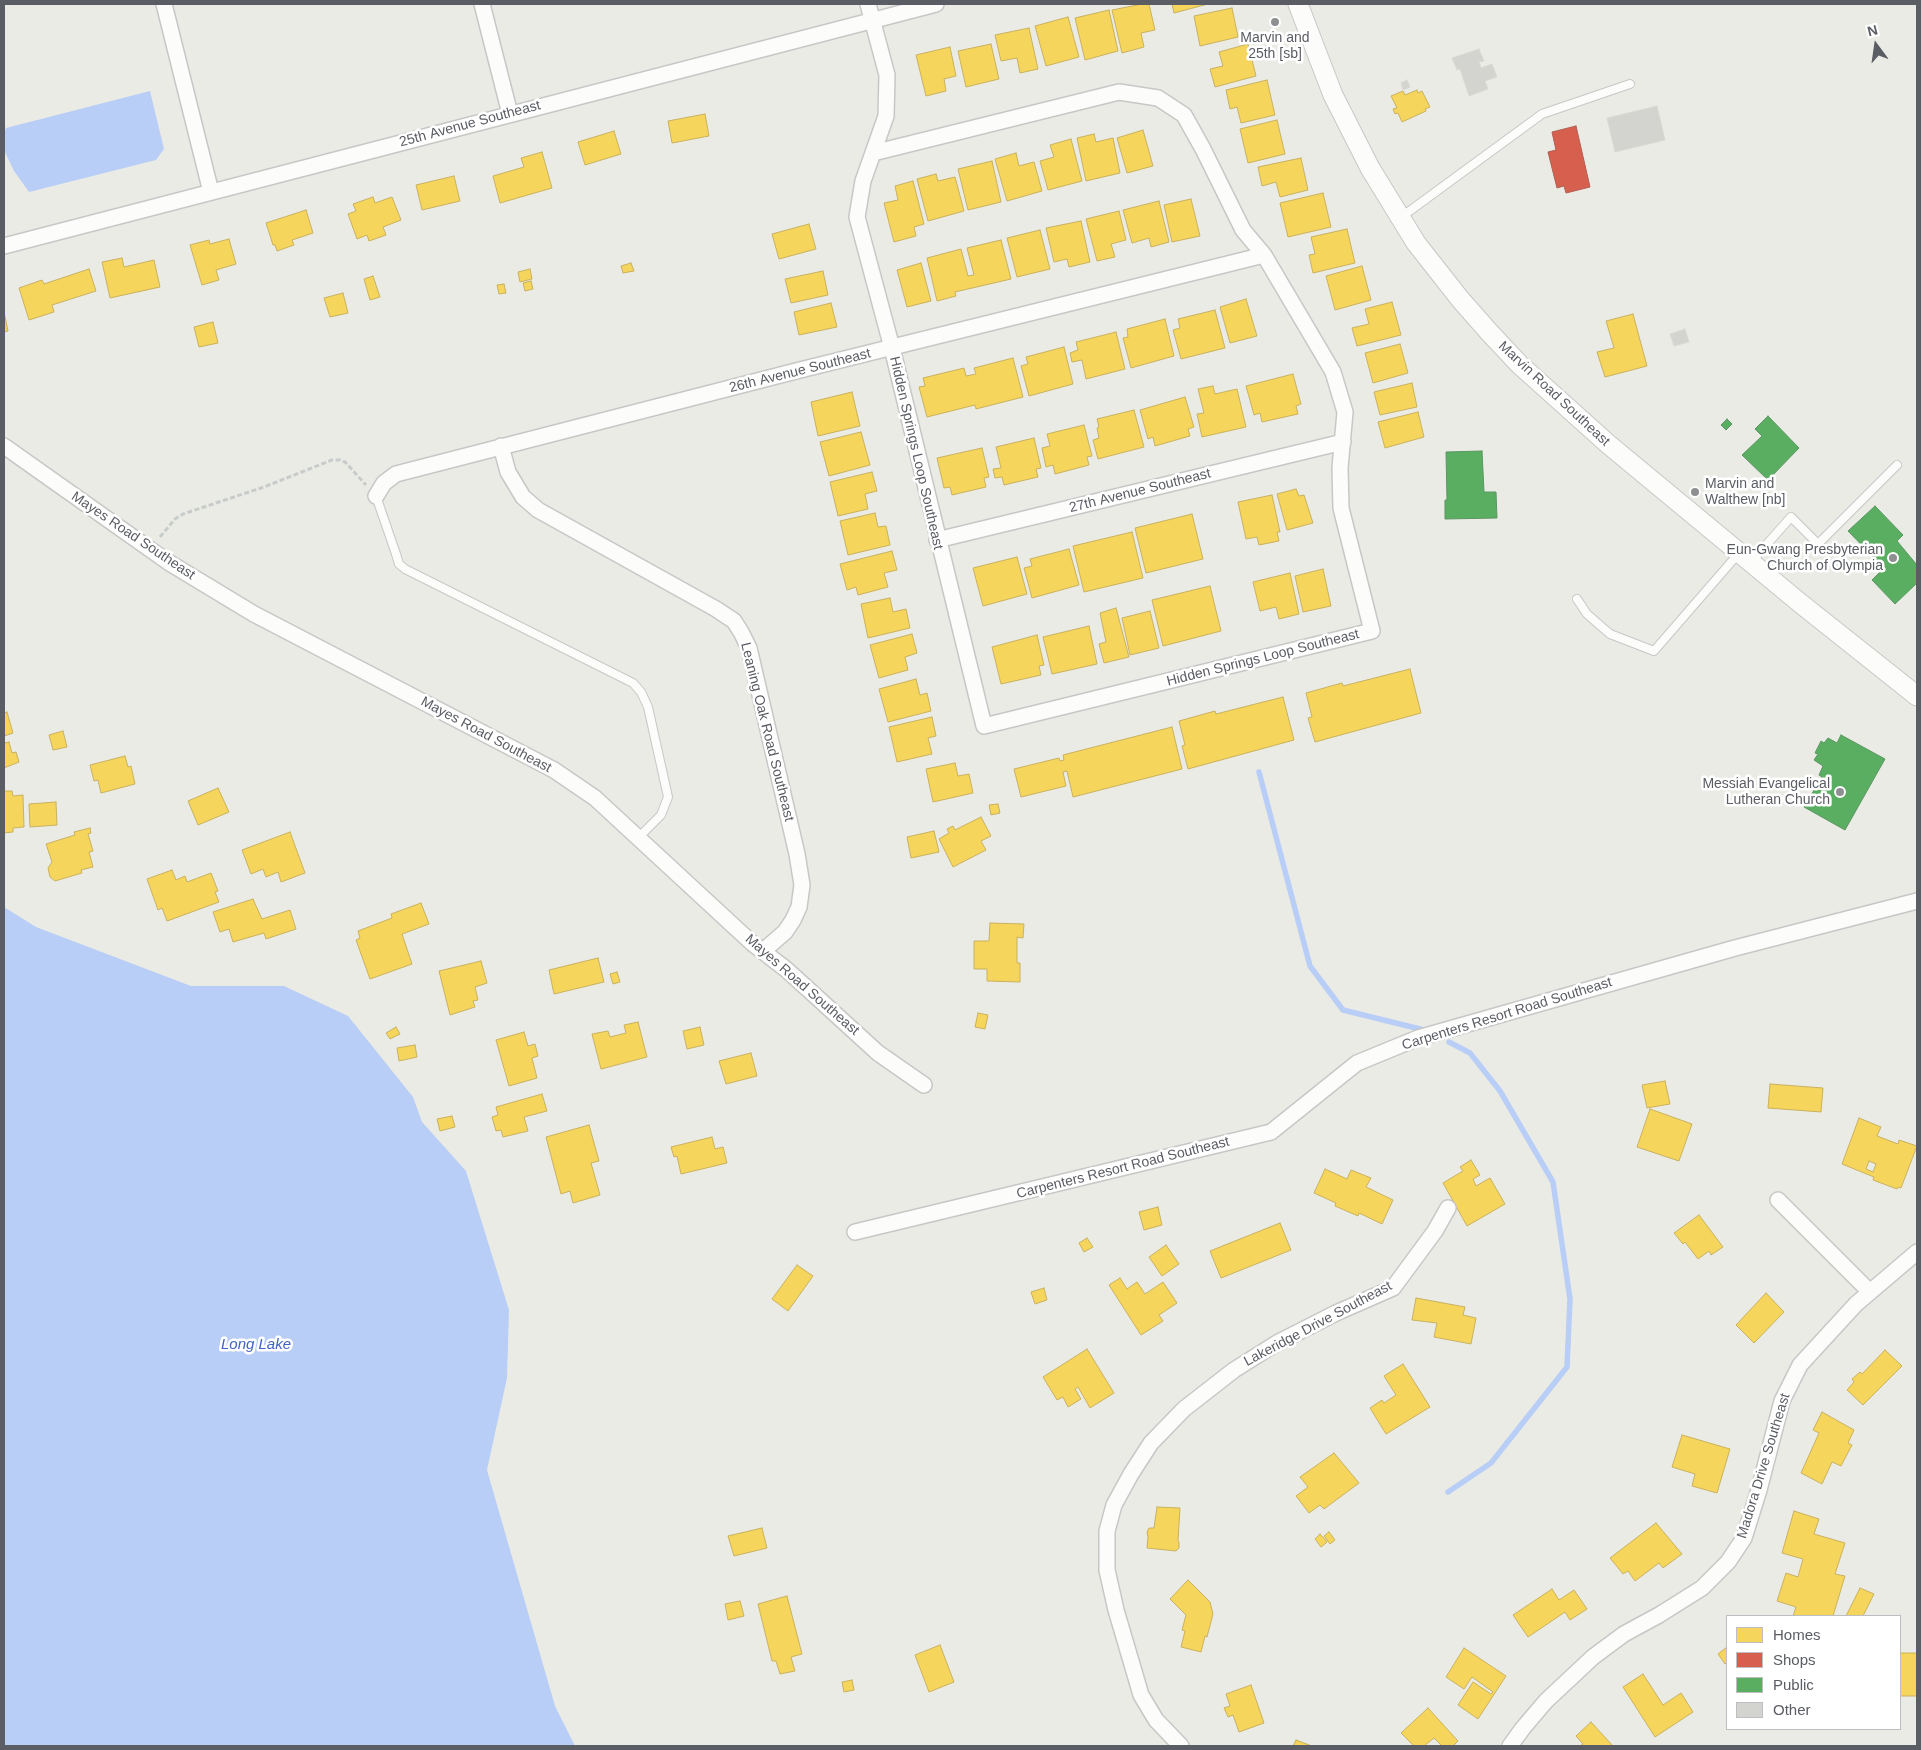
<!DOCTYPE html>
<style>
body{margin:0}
#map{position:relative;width:1921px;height:1750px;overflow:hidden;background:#ebebe5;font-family:Arial,sans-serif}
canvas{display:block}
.frame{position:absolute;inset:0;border:5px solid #5b5d64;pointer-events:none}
.legend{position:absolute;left:1726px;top:1615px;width:175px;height:115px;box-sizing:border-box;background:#fff;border:1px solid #bdbec1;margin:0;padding:6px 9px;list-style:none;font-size:15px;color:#5b5d64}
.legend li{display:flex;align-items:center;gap:10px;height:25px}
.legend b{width:25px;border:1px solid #bdbec1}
.north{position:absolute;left:1851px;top:20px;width:50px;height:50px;-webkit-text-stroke:4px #fff;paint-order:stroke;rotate:346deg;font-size:14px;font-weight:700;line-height:20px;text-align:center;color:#5b5d64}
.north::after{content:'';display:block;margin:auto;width:18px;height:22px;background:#5b5d64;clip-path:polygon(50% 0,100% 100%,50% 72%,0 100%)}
</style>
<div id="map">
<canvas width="1921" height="1750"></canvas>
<div class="frame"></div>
<ul class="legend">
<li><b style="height:14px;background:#f6d55c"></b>Homes</li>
<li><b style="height:14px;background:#d6604d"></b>Shops</li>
<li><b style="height:14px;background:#5aae61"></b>Public</li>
<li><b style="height:14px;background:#d3d3cf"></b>Other</li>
</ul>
<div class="north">N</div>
</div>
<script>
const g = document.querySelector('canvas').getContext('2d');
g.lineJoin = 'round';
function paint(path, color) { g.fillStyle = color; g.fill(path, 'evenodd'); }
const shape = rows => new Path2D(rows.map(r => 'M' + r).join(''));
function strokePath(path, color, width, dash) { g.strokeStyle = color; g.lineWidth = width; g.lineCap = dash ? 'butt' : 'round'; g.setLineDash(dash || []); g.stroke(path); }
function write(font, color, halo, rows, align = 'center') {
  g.font = font + ' Arial,sans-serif'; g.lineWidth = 5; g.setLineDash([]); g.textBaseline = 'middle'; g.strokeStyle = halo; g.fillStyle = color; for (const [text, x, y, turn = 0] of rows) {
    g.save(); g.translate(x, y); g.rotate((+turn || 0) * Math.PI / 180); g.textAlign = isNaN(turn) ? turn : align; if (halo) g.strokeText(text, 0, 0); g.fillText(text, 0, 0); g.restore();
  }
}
const water = shape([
 [150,91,164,149,156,160,29,192,14,171,4,150,4,133,6,128],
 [4,907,36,927,191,986,284,986,348,1016,413,1097,422,1122,466,1171,509,1310,507,1378,487,1470,555,1706,575,1746,4,1746]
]);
const homes = shape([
 [1142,4,1149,4,1155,30,1141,33,1144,47,1122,53,1112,10,1142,4],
 [1172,4,1208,4,1174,13,1172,4],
 [1232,8,1238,37,1200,46,1194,16,1232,8],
 [1109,10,1118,51,1085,60,1075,18,1109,10],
 [1068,17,1079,57,1046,66,1035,26,1068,17],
 [1029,28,1038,69,1020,73,1017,58,1001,61,995,35,1029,28],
 [991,44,999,79,966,87,958,51,991,44],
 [1248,44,1256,76,1215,87,1210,69,1223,66,1219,52,1248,44],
 [950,47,956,76,944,79,946,91,926,96,916,55,950,47],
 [1267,80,1275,115,1241,123,1237,107,1230,109,1226,90,1267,80],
 [1417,90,1418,93,1422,91,1430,107,1425,109,1426,111,1402,122,1398,113,1395,114,1393,109,1397,108,1391,96,1403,91,1405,95,1417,90],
 [705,114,709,136,672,143,668,121,705,114],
 [1277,120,1285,154,1248,163,1240,129,1277,120],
 [1143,130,1153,166,1127,173,1117,138,1143,130],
 [614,131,621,154,585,165,578,142,614,131],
 [1094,134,1096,142,1113,138,1120,173,1086,181,1077,138,1094,134],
 [1071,139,1082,181,1048,190,1040,161,1054,157,1050,145,1071,139],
 [542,152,552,188,500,203,493,176,524,167,521,158,542,152],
 [1016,153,1019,166,1034,162,1042,191,1007,201,995,159,1016,153],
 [1301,158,1308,190,1280,197,1276,182,1262,186,1258,167,1301,158],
 [992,161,1001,202,968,210,958,169,992,161],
 [936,174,938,181,955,177,964,211,928,221,917,179,936,174],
 [454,176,460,201,422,210,416,185,454,176],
 [913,181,924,224,914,227,916,236,894,242,884,203,898,200,895,186,913,181],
 [1323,193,1331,227,1288,237,1280,203,1323,193],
 [373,197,375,203,392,197,401,220,383,227,386,235,369,241,367,235,357,239,348,214,356,211,353,204,373,197],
 [1191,199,1200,236,1172,242,1164,205,1191,199],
 [1159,201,1169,242,1151,247,1149,238,1132,243,1123,210,1159,201],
 [306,210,313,233,292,240,294,245,277,251,275,245,273,245,266,223,306,210],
 [1119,211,1126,240,1111,244,1115,257,1097,261,1086,219,1119,211],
 [1081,221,1090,262,1069,267,1067,259,1054,262,1046,228,1081,221],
 [809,224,816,249,779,259,772,234,809,224],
 [1347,229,1355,263,1313,273,1309,255,1315,254,1311,237,1347,229],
 [1040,230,1050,269,1017,277,1007,238,1040,230],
 [229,239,236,264,216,270,219,280,202,285,190,245,209,240,210,244,229,239],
 [1001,240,1011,279,955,292,956,296,937,301,927,258,961,249,968,276,974,275,967,248,1001,240],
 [122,258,124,267,154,260,160,287,110,298,102,262,122,258],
 [631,263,634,271,623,273,621,266,631,263],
 [921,263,931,301,907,307,897,270,921,263],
 [1362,266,1371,300,1335,310,1326,276,1362,266],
 [89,269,96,291,52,305,54,312,29,320,19,288,42,280,44,284,89,269],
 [530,269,532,279,520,282,518,272,530,269],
 [823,271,828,295,791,303,785,279,823,271],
 [373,276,380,297,370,300,364,279,373,276],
 [531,281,533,289,525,291,523,283,531,281],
 [504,284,506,293,499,294,497,285,504,284],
 [343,293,348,313,330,317,324,298,343,293],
 [1246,299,1257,336,1230,343,1220,307,1246,299],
 [1392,302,1401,335,1357,346,1352,328,1369,324,1365,309,1392,302],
 [831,303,837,327,799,335,794,312,831,303],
 [1215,310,1225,348,1181,359,1173,330,1180,328,1178,319,1215,310],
 [4,312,8,331,4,332,4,312],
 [1633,314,1647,366,1605,377,1597,352,1614,348,1606,321,1633,314],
 [1165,319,1174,356,1131,368,1123,338,1128,337,1127,329,1165,319],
 [213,322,218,343,199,347,194,327,213,322],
 [1116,332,1125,369,1086,379,1082,360,1072,362,1070,353,1078,350,1076,342,1116,332],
 [1400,344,1408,373,1373,383,1365,353,1400,344],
 [1064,347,1073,384,1029,396,1021,366,1028,364,1026,357,1064,347],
 [1013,358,1023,397,976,409,975,405,927,417,919,387,925,386,923,378,964,368,966,376,976,374,974,368,1013,358],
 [1293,374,1301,404,1296,406,1298,414,1262,422,1260,413,1254,415,1246,386,1293,374],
 [1412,383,1417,407,1380,415,1374,392,1412,383],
 [1213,386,1215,394,1237,389,1246,427,1202,437,1197,414,1204,413,1198,389,1213,386],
 [852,392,860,426,818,436,811,402,852,392],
 [1185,397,1194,427,1188,429,1190,436,1155,446,1153,437,1148,439,1140,410,1185,397],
 [1134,410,1144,447,1098,459,1093,440,1099,438,1097,428,1099,427,1097,419,1134,410],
 [1418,412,1424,437,1385,448,1378,422,1418,412],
 [1084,425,1092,456,1087,457,1089,465,1055,474,1053,465,1046,467,1042,448,1050,446,1047,434,1084,425],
 [861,432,870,465,829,476,820,442,861,432],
 [1034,438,1041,468,1036,469,1038,477,1004,485,1002,477,995,478,993,469,1001,468,996,447,1034,438],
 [982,448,989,477,984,478,986,487,952,495,950,487,944,488,937,458,982,448],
 [872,472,877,491,865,494,868,509,838,516,830,482,872,472],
 [1296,489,1299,496,1304,495,1313,523,1287,530,1277,494,1296,489],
 [1272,495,1280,532,1277,532,1279,541,1259,545,1257,537,1246,539,1238,502,1272,495],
 [875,513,878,527,886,526,890,545,848,555,840,521,875,513],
 [1192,514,1203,559,1146,573,1135,528,1192,514],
 [1132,532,1143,578,1084,592,1073,546,1132,532],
 [1069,549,1079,585,1032,598,1024,568,1032,566,1030,559,1069,549],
 [892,551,897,570,884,573,888,587,858,595,856,587,847,590,840,564,892,551],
 [1017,557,1027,594,983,606,973,568,1017,557],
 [1323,569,1331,606,1303,612,1295,576,1323,569],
 [1290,573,1299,614,1279,619,1276,607,1260,611,1253,582,1290,573],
 [1210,586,1221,631,1163,646,1152,600,1210,586],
 [890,598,893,612,906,609,910,628,868,638,861,604,890,598],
 [1116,608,1129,657,1104,663,1099,644,1106,642,1100,613,1116,608],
 [1150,611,1159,648,1130,655,1122,618,1150,611],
 [1089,626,1097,664,1052,674,1043,637,1089,626],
 [912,634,917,653,905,657,908,670,879,678,870,645,912,634],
 [1037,635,1044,665,1039,666,1041,675,1001,684,992,647,1037,635],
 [1410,669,1421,713,1315,742,1308,718,1312,717,1306,693,1342,683,1343,686,1410,669],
 [916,679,920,695,927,693,931,711,888,722,879,689,916,679],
 [1283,697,1294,740,1188,769,1182,746,1185,745,1179,721,1215,711,1216,714,1283,697],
 [7,712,13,733,4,736,4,713,7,712],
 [932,717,936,736,928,738,932,754,897,762,889,727,932,717],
 [1172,727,1182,769,1073,797,1067,771,1063,772,1066,786,1021,797,1014,769,1059,758,1060,761,1064,760,1063,755,1172,727],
 [63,731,67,747,53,750,49,735,63,731],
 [9,742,12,753,16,752,19,762,4,768,4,743,9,742],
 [125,756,128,767,131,766,135,784,101,793,98,780,94,781,90,765,125,756],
 [955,763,958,776,969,774,973,793,933,802,926,769,955,763],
 [218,788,229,812,198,825,188,801,218,788],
 [4,791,12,791,13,796,23,795,24,827,13,828,13,832,4,833,4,791],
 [56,802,57,825,30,827,29,804,56,802],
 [998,804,1000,813,991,815,989,805,998,804],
 [981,817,991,836,981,841,986,850,953,867,939,839,949,833,947,829,953,826,955,830,981,817],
 [90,828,91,833,88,834,93,851,89,852,93,867,81,870,82,873,55,881,50,877,48,868,52,862,46,844,75,835,74,832,90,828],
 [934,831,939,852,911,858,907,837,934,831],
 [290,832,305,873,281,882,278,872,266,877,263,869,251,874,242,850,290,832],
 [172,870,176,880,185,876,187,882,211,873,218,891,215,892,219,902,167,921,162,908,158,910,147,879,172,870],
 [253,899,262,919,290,910,296,929,266,939,264,933,233,942,229,929,220,932,213,912,253,899],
 [421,903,429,924,402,934,412,964,370,979,356,940,360,938,358,931,392,918,391,914,421,903],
 [990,923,1024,924,1023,938,1017,937,1017,963,1020,963,1020,982,987,981,987,969,974,969,974,941,989,941,990,923],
 [598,958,604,982,554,994,549,970,598,958],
 [481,961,487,983,475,987,478,1000,473,1001,475,1007,450,1015,439,971,481,961],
 [617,972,620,982,613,984,610,974,617,972],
 [978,1013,988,1015,985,1029,975,1027,978,1013],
 [638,1022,647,1057,601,1069,592,1034,608,1031,610,1037,626,1033,624,1025,638,1022],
 [396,1027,400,1034,390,1039,386,1033,396,1027],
 [700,1027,704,1045,687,1049,683,1031,700,1027],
 [524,1032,528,1046,535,1044,538,1056,532,1058,537,1078,509,1086,496,1040,524,1032],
 [415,1045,417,1057,399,1061,397,1048,415,1045],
 [751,1053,757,1076,726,1084,719,1061,751,1053],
 [1665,1081,1670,1104,1647,1108,1642,1085,1665,1081],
 [1770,1084,1823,1088,1821,1112,1768,1108,1770,1084],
 [542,1094,547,1111,524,1117,528,1131,503,1137,501,1130,496,1131,492,1117,498,1115,496,1107,542,1094],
 [1650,1109,1692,1124,1679,1161,1637,1147,1650,1109],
 [452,1116,455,1127,440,1131,437,1119,452,1116],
 [1859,1118,1881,1127,1877,1136,1898,1144,1899,1140,1917,1146,1901,1188,1898,1187,1897,1189,1873,1180,1874,1177,1842,1164,1859,1118],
 [1869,1161,1876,1164,1873,1172,1866,1169,1869,1161],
 [589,1125,599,1161,591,1163,600,1195,573,1203,570,1191,561,1194,546,1137,589,1125],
 [712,1137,715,1149,723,1147,727,1163,681,1174,677,1156,674,1157,671,1147,712,1137],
 [1471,1160,1480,1175,1473,1179,1476,1186,1490,1178,1505,1204,1467,1226,1443,1183,1463,1171,1460,1167,1471,1160],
 [1325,1169,1347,1179,1351,1170,1371,1178,1366,1187,1393,1200,1382,1224,1359,1213,1358,1216,1335,1206,1336,1203,1314,1193,1325,1169],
 [1158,1207,1162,1225,1144,1230,1139,1212,1158,1207],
 [1699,1215,1723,1247,1711,1255,1709,1251,1698,1259,1685,1242,1683,1244,1674,1233,1699,1215],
 [1280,1223,1291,1250,1221,1278,1210,1251,1280,1223],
 [1087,1238,1093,1247,1084,1252,1079,1243,1087,1238],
 [1166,1245,1179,1264,1162,1276,1149,1257,1166,1245],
 [797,1265,813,1276,788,1311,772,1299,797,1265],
 [1120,1278,1127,1289,1137,1282,1145,1294,1163,1282,1177,1303,1159,1315,1163,1321,1141,1335,1109,1285,1120,1278],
 [1044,1288,1047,1300,1035,1304,1031,1292,1044,1288],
 [1766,1293,1784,1312,1754,1343,1736,1325,1766,1293],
 [1416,1298,1465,1307,1463,1315,1476,1318,1471,1344,1434,1337,1437,1323,1412,1320,1416,1298],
 [1087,1349,1114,1393,1090,1408,1078,1387,1075,1389,1081,1399,1068,1407,1063,1397,1057,1400,1043,1377,1087,1349],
 [1885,1350,1902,1366,1863,1405,1847,1390,1854,1382,1852,1379,1860,1372,1862,1374,1885,1350],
 [1403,1364,1430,1407,1386,1434,1370,1408,1382,1400,1384,1403,1396,1395,1384,1376,1403,1364],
 [1822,1412,1854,1430,1848,1443,1852,1445,1841,1466,1832,1462,1822,1484,1801,1473,1819,1433,1813,1430,1822,1412],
 [1682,1435,1730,1449,1717,1493,1692,1486,1695,1474,1672,1467,1682,1435],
 [1334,1453,1359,1483,1324,1509,1320,1505,1309,1513,1296,1496,1308,1487,1300,1477,1334,1453],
 [1157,1507,1180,1508,1178,1540,1179,1543,1179,1548,1176,1551,1147,1548,1148,1537,1147,1532,1149,1528,1154,1528,1157,1507],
 [1794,1511,1819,1519,1814,1534,1845,1543,1835,1574,1845,1576,1833,1616,1793,1616,1796,1607,1777,1601,1786,1573,1798,1577,1803,1559,1782,1553,1794,1511],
 [1656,1523,1682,1554,1663,1568,1659,1563,1635,1581,1628,1571,1623,1574,1610,1558,1656,1523],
 [762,1528,767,1548,734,1556,728,1536,762,1528],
 [1329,1532,1335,1540,1330,1544,1324,1536,1329,1532],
 [1320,1534,1327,1542,1321,1547,1315,1539,1320,1534],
 [1188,1580,1210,1602,1213,1614,1207,1637,1205,1636,1201,1652,1181,1647,1185,1631,1182,1630,1186,1615,1170,1599,1188,1580],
 [1860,1588,1874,1594,1863,1616,1846,1616,1860,1588],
 [1552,1589,1559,1600,1574,1590,1587,1609,1570,1620,1565,1612,1528,1637,1513,1615,1552,1589],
 [787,1596,802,1654,791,1657,795,1671,780,1674,776,1661,772,1661,758,1604,787,1596],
 [740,1601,744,1616,728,1620,725,1604,740,1601],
 [940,1645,954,1682,929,1692,915,1655,940,1645],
 [1727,1647,1727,1662,1725,1664,1718,1654,1727,1647],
 [1464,1648,1506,1676,1478,1719,1458,1705,1473,1682,1491,1694,1493,1692,1472,1677,1464,1689,1446,1677,1464,1648],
 [1900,1653,1917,1653,1917,1696,1900,1696,1900,1653],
 [1643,1674,1663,1705,1681,1693,1693,1712,1655,1737,1623,1687,1643,1674],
 [852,1680,854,1690,844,1692,842,1682,852,1680],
 [1251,1685,1264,1723,1239,1732,1233,1715,1228,1717,1224,1708,1230,1706,1226,1694,1251,1685],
 [1428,1708,1458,1741,1453,1746,1442,1746,1434,1738,1424,1746,1414,1746,1401,1733,1428,1708],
 [1591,1722,1613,1746,1580,1746,1583,1744,1576,1736,1591,1722],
 [1296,1740,1312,1746,1293,1746,1296,1740]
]);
const shops = shape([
 [1576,126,1590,187,1566,193,1564,186,1557,188,1548,152,1556,150,1552,132,1576,126]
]);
const public = shape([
 [1768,416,1799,448,1768,480,1742,455,1762,436,1755,429,1768,416],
 [1727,419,1732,424,1726,430,1721,425,1727,419],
 [1482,451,1484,492,1496,492,1497,518,1445,519,1445,500,1447,500,1446,452,1482,451],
 [1875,506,1903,535,1897,541,1917,565,1917,583,1895,604,1872,580,1884,568,1848,531,1875,506],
 [1841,735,1885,759,1845,830,1804,807,1822,777,1819,775,1823,766,1814,760,1818,754,1815,753,1821,741,1824,743,1828,738,1837,743,1841,735]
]);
const stream = shape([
 [1259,772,1310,966,1343,1010,1424,1030],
 [1448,1492,1491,1463,1567,1367,1570,1299,1553,1182,1500,1091,1470,1053,1449,1042]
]);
const building = shape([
 [1479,49,1484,61,1479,62,1481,68,1492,64,1497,77,1485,81,1488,89,1469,96,1460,69,1457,70,1452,58,1479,49],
 [1407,80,1410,87,1403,90,1401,83,1407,80],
 [1657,106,1665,140,1615,152,1607,118,1657,106],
 [1685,329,1689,342,1674,346,1670,334,1685,329]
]);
const path = shape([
 [160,537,175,519,183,514,264,487,332,460,340,460,345,462,366,485]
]);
const service = shape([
 [1400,218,1542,114,1630,84],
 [376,496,396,554,399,564,405,569,633,683,641,692,648,707,668,797,661,815,639,837],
 [1752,561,1791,517,1818,544,1897,465],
 [1577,599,1587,614,1610,634,1654,651,1739,553]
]);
const minor = shape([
 [164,4,211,192],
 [482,4,510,114],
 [868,4,887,75,886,116,863,181,857,217,892,348,984,726,1372,631,1341,508,1340,468,1345,412,1333,372,1264,255,1243,230,1203,149,1184,115,1158,98,1119,92,873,153],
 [4,246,936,4],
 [4,446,168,562,254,614,554,770,595,798,752,943,787,970,878,1053,924,1085],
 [501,446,508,472,523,497,538,510,716,609,734,621,741,632,749,648,797,854,802,885,799,907,793,920,785,932,763,951],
 [376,496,384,483,396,474,800,370,1264,255],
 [937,540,1343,442],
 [1778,1200,1870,1292],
 [855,1232,1271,1132,1357,1063,1418,1038,1735,948,1917,901],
 [1181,1746,1156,1720,1141,1695,1116,1610,1107,1570,1107,1531,1114,1505,1131,1474,1151,1443,1184,1409,1234,1370,1277,1343,1336,1313,1393,1288,1435,1231,1448,1208],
 [1510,1746,1523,1728,1546,1701,1593,1657,1624,1634,1659,1615,1702,1588,1728,1562,1744,1538,1759,1490,1782,1401,1800,1365,1856,1304,1917,1252]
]);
const tertiary = shape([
 [1298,4,1333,95,1370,168,1416,243,1460,299,1489,332,1520,365,1608,444,1800,603,1917,696]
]);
const markers = [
 [1275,22,5,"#8d8f91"],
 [1695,492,5,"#8d8f91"],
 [1893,558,5,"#8d8f91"],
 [1840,792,5,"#8d8f91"]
];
const poiNames = [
 ["Marvin and",1275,38,"center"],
 ["25th [sb]",1275,54,"center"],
 ["Marvin and",1705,484,"left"],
 ["Walthew [nb]",1705,500,"left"],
 ["Eun-Gwang Presbyterian",1883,550],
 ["Church of Olympia",1883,566],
 ["Messiah Evangelical",1830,784],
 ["Lutheran Church",1830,800]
];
const streetNames = [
 ["25th Avenue Southeast",470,124,-15],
 ["26th Avenue Southeast",800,371,-14],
 ["Marvin Road Southeast",1554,394,43],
 ["Hidden Springs Loop Southeast",916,453,77],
 ["27th Avenue Southeast",1140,491,-14],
 ["Mayes Road Southeast",133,536,34],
 ["Hidden Springs Loop Southeast",1263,658,-14],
 ["Leaning Oak Road Southeast",767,732,76],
 ["Mayes Road Southeast",486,735,28],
 ["Mayes Road Southeast",802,985,41],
 ["Carpenters Resort Road Southeast",1507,1014,-17],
 ["Carpenters Resort Road Southeast",1123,1168,-14],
 ["Lakeridge Drive Southeast",1318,1324,-28],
 ["Madora Drive Southeast",1764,1466,-73]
];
const waterNames = [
 ["Long Lake",256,1345]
];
paint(water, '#b8cef7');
paint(homes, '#f6d55c');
strokePath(homes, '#c8b15e', 1);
paint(shops, '#d6604d');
strokePath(shops, '#b15f54', 1);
paint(public, '#5aae61');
strokePath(public, '#5a9662', 1);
strokePath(stream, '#b8cef7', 5.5);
paint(building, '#d3d3cf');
strokePath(building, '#dadad4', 1);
strokePath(service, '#c7c7c7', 10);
strokePath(minor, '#c7c7c7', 18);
strokePath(tertiary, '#c7c7c7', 21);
strokePath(path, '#c7cccb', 3, [5, 2.5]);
strokePath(service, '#fcfcfb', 8);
strokePath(minor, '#fcfcfb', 15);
strokePath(tertiary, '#fcfcfb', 19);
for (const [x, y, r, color] of markers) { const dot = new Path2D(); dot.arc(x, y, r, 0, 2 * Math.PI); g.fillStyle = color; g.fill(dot); strokePath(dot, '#fff', 2); }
write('14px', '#5b5d64', '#fff', poiNames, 'right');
write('14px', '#5b5d64', '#fff', streetNames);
write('italic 15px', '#4163c6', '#fff', waterNames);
</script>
